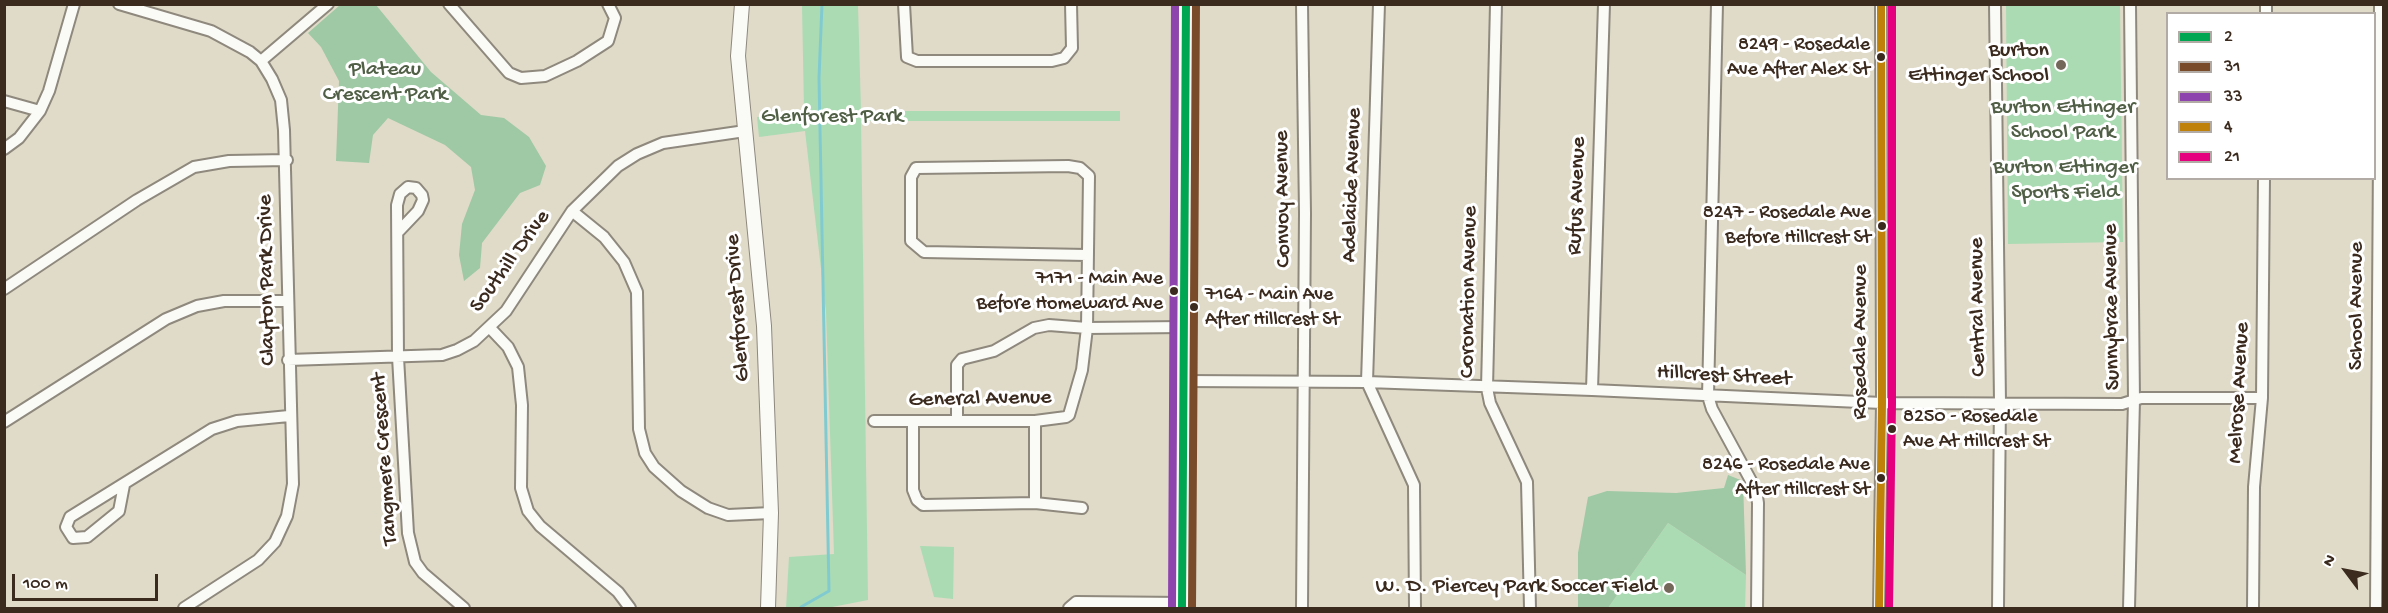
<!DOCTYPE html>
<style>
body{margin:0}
#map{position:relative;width:2388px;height:613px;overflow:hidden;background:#dfdbc8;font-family:"Gochi Hand",sans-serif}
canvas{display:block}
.frame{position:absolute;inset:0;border:6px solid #3b2a1e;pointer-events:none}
.legend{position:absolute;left:2166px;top:12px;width:210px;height:168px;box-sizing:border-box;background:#fff;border:2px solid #b1aaa5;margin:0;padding:8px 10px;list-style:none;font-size:18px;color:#3b2a1e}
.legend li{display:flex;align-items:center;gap:12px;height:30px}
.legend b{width:30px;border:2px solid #b1aaa5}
.north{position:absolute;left:2316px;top:541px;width:60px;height:60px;-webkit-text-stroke:4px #fff;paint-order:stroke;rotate:302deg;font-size:16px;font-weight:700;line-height:24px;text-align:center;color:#3b2a1e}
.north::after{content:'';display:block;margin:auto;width:21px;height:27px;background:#3b2a1e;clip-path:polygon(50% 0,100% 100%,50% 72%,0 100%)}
.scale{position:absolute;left:12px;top:574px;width:146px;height:27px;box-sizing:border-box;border:3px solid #3b2a1e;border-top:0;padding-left:8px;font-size:18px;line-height:21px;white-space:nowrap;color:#3b2a1e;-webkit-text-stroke:4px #fff;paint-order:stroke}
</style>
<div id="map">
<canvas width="2388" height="613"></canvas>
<div class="frame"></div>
<ul class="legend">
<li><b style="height:8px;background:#00a651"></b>2</li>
<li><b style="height:8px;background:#7a4b2a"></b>31</li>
<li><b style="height:8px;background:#8e44ad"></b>33</li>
<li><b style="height:8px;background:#bf8109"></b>4</li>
<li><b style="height:8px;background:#e5007d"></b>21</li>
</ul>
<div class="north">N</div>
<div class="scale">100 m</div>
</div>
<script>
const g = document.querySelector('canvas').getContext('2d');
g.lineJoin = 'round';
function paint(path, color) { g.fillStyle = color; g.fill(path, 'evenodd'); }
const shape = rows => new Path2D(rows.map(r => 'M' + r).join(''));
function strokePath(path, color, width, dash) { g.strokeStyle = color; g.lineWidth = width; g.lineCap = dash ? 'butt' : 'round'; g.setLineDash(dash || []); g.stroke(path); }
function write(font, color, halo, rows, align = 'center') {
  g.font = font + ' "Gochi Hand",sans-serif'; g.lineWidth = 6; g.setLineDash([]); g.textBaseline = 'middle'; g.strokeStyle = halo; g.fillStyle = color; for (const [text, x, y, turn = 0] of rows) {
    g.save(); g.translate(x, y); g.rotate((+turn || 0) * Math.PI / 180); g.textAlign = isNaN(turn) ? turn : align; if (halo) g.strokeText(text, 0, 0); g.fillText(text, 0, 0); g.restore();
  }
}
const green = shape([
 [802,5,858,5,861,111,1120,111,1120,121,861,121,868,600,827,608,786,608,789,557,834,554,826,312,805,131,759,137,757,117,804,111],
 [2006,5,2120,5,2123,242,2008,244],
 [1668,523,1746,575,1745,608,1608,608],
 [920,546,954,547,953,599,934,597]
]);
const forest = shape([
 [340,5,376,5,431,72,481,115,504,118,529,137,546,166,540,185,520,193,482,243,480,268,464,281,459,255,462,224,475,190,471,167,445,145,388,118,373,135,369,163,336,161,339,81,321,47,308,33],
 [1728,475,1743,481,1746,575,1668,523,1608,608,1578,608,1578,553,1588,497,1607,491,1676,493,1724,488]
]);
const stream = shape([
 [801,607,829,591,819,78,822,4]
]);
const minor = shape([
 [119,4,211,31,250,52,261,61,272,79,281,100,284,130,293,484,287,516,275,542,258,560,184,608],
 [449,4,509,73,521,78,545,76,577,61,608,41,615,18,608,4],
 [904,4,907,57,917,61,1052,61,1064,58,1072,48,1071,4],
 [1302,4,1305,213,1302,608],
 [1379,4,1367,382,1414,485,1415,608],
 [1496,4,1487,388,1490,403,1527,482,1530,608],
 [1717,4,1708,396,1712,409,1756,490,1758,503,1757,608],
 [1995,4,2000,402,1998,608],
 [2266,14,2266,4],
 [261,61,328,4],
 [4,101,40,111],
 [4,149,19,138,40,111,49,91,74,4],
 [572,211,604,237,624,262,637,292,639,429,645,453,654,467,681,491,708,508,728,515,771,513],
 [399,231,418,211,423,200,422,195,416,188,408,187,400,194,397,205,398,357,408,533,415,562,423,573,464,608],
 [4,289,137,200,194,167,229,161,287,160],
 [490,328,508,347,518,367,522,405,521,488,528,511,540,526,618,592,630,608],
 [288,360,442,355,457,350,474,341,506,311,572,211,618,166,637,154,663,143,745,131],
 [1184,381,1367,382,1592,390,1882,403,2122,404,2141,398,2262,398],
 [1592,390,1604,4],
 [957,420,957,365,962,359,994,351,1034,328,1049,325,1087,328,1183,327],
 [874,421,1035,421,1066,417,1069,415,1082,370,1087,328,1089,176,1080,168,1068,166,916,168,911,177,911,241,924,252,1087,255],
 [913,421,913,490,917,500,923,505,1035,503,1082,508],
 [1035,421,1035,503],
 [4,422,166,319,197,306,224,301,287,301],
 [124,485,119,511,87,537,73,538,66,527,70,517,212,429,237,421,289,416],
 [1069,608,1076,602,1182,603],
 [1879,608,1882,403,1881,4],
 [2129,608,2134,400,2130,4],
 [2253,608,2254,487,2262,398,2264,178],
 [2376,608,2380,4]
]);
const tertiary = shape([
 [742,4,738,56,764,326,771,513,768,608],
 [1182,608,1186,4]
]);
const bus1 = shape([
 [1182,608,1186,4]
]);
const bus2 = shape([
 [1192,608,1196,4]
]);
const bus3 = shape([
 [1172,608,1175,4]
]);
const bus4 = shape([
 [1879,608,1882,403,1881,4]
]);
const bus5 = shape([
 [1889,608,1892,403,1892,4]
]);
const markers = [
 [1881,57,5,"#3b2a1e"],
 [2061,65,6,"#74685a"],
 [1882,226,5,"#3b2a1e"],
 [1174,291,5,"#3b2a1e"],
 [1194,307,5,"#3b2a1e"],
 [1892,429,5,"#3b2a1e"],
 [1881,478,5,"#3b2a1e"],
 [1669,588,6,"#74685a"]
];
const busNames = [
 ["8249 - Rosedale",1870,46],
 ["Ave After Alex St",1870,71],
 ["8247 - Rosedale Ave",1871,214],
 ["Before Hillcrest St",1871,239],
 ["7171 - Main Ave",1163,280],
 ["Before Homeward Ave",1163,305],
 ["7164 - Main Ave",1205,296,"left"],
 ["After Hillcrest St",1205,321,"left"],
 ["8250 - Rosedale",1903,418,"left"],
 ["Ave At Hillcrest St",1903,443,"left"],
 ["8246 - Rosedale Ave",1870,466],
 ["After Hillcrest St",1870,491]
];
const poiNames = [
 ["Burton",2049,52],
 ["Ettinger School",2049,77],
 ["W. D. Piercey Park Soccer Field",1657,588]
];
const parkNames = [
 ["Plateau",385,71],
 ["Crescent Park",385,96],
 ["Burton Ettinger",2063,109],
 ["School Park",2063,134],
 ["Glenforest Park",832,118],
 ["Burton Ettinger",2065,169],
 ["Sports Field",2065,194]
];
const streetNames = [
 ["Adelaide Avenue",1353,185,-88],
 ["Rufus Avenue",1578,196,-88],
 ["Convoy Avenue",1284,199,-91],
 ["Southill Drive",511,262,-54],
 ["Clayton Park Drive",268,280,-91],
 ["Coronation Avenue",1470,292,-89],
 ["School Avenue",2358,306,-90],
 ["Central Avenue",1979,307,-91],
 ["Sunnybrae Avenue",2113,307,-91],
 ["Glenforest Drive",739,308,-94],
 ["Rosedale Avenue",1862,342,-90],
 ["Hillcrest Street",1724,377,3],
 ["Melrose Avenue",2240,393,-87],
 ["General Avenue",980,400,-1],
 ["Tangmere Crescent",386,459,-94]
];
paint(green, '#abdbb3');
paint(forest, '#9ec9a4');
strokePath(stream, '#81cbd0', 3);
strokePath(minor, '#8e887d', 14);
strokePath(tertiary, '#8e887d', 16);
strokePath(minor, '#fafaf7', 10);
strokePath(tertiary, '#fafaf7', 14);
strokePath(bus1, '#00a651', 8);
strokePath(bus2, '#7a4b2a', 8);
strokePath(bus3, '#8e44ad', 8);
strokePath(bus4, '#bf8109', 8);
strokePath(bus5, '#e5007d', 8);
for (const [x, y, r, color] of markers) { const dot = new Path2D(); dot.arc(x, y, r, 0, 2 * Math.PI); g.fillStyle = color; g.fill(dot); strokePath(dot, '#fff', 2); }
write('20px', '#3b2a1e', '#fff', busNames, 'right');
write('22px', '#3b2a1e', '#fff', poiNames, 'right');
write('22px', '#505f45', '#fff', parkNames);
write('22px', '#3b2a1e', '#fff', streetNames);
</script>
